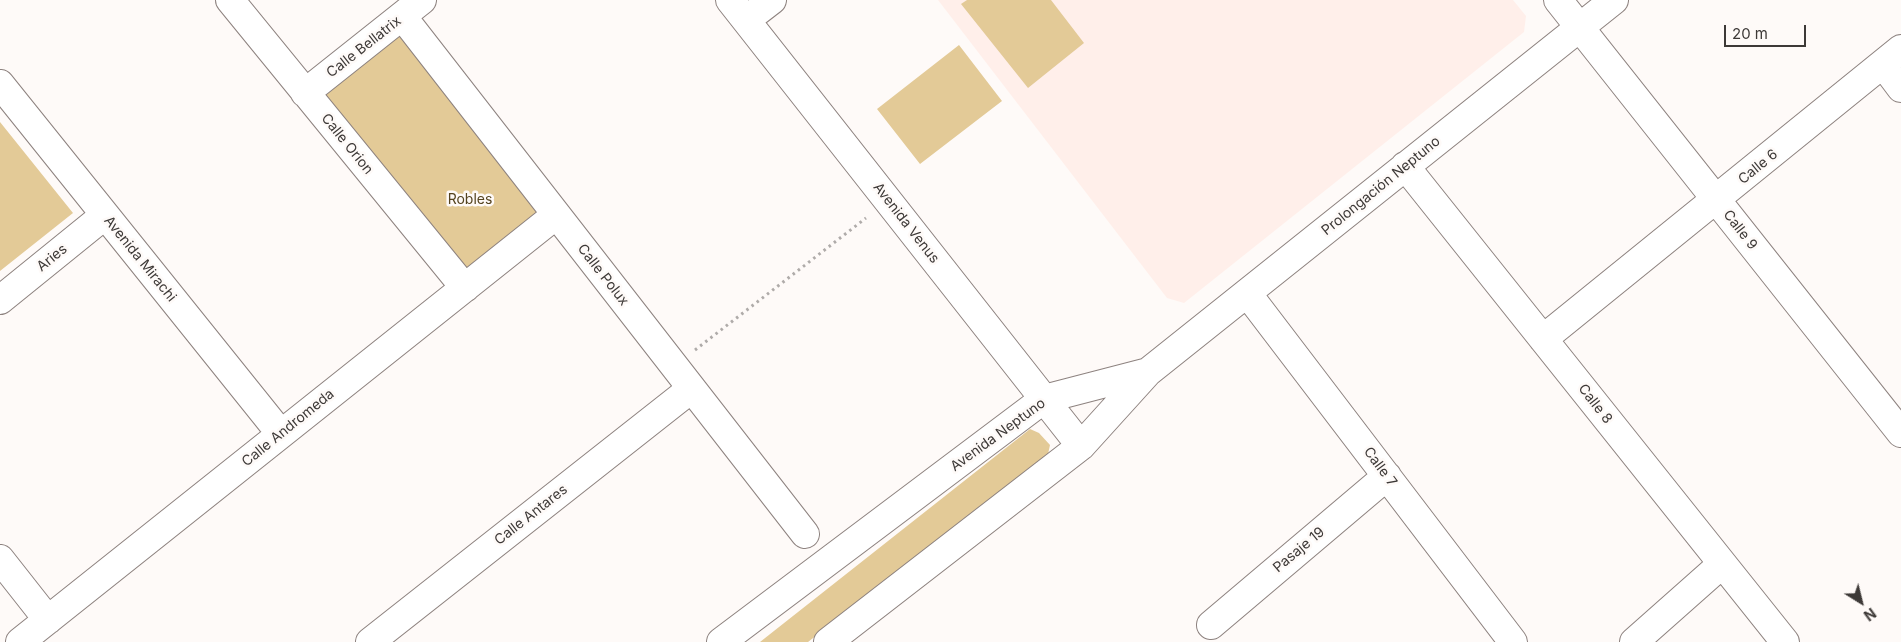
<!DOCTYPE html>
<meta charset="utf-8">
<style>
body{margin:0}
#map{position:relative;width:1901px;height:642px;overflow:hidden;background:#fefaf8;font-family:Inter,sans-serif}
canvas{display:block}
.north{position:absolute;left:1836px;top:577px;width:50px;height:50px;-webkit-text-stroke:4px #fefaf8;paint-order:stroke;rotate:144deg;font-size:14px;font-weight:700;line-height:20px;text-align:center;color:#3d3937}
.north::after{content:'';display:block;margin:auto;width:18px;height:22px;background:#3d3937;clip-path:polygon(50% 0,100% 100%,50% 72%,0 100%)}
.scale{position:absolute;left:1724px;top:25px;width:82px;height:22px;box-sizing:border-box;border:2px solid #3d3937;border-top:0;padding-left:6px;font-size:15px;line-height:18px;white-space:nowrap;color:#3d3937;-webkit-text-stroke:4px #fefaf8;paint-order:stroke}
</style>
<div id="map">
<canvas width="1901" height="642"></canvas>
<div class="north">N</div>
<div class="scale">20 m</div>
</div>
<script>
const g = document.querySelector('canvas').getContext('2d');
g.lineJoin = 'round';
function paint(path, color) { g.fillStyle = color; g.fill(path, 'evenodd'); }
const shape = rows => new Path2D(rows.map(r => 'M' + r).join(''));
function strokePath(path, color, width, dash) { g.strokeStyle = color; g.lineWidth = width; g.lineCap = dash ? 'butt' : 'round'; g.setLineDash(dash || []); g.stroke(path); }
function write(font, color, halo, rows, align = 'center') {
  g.font = font + ' Inter,sans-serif'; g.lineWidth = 5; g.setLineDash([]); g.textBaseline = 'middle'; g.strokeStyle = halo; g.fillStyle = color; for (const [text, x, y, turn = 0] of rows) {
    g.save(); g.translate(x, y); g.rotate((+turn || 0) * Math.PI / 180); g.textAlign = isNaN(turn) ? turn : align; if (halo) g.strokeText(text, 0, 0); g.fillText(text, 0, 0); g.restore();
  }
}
const built = shape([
 [938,0,1513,0,1526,16,1524,32,1184,303,1167,298]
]);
const green = shape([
 [967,0,1051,0,1084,43,1028,88,961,4],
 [402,31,547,214,465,278,321,94],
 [959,45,1002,101,920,164,877,109],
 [0,122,73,213,0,271],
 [1030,429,1039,433,1050,445,1048,454,808,642,760,642]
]);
const path = shape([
 [695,350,866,218]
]);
const minor = shape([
 [230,0,465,288],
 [730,0,1081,446],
 [1558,0,1901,433],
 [402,16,805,534],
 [746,20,772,0],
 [1883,64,1901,88],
 [0,84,281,434],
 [305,93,422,0],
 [1405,166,1785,642],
 [1247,293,1513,642],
 [0,300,105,215],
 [1543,339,1901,49],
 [0,559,48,620],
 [1211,625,1387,476],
 [20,642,556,215],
 [370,642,691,389],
 [721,642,1044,399,1148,372],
 [828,642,1081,446,1148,372,1614,0],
 [1634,642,1722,564]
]);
const streetNames = [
 ["Calle Bellatrix",364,47,-38],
 ["Calle Orion",347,144,51],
 ["Calle 6",1758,167,-39],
 ["Prolongación Neptuno",1381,186,-39],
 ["Avenida Venus",906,223,52],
 ["Calle 9",1740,230,52],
 ["Aries",52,258,-39],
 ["Avenida Mirachi",140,259,51],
 ["Calle Polux",603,275,52],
 ["Calle 8",1595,404,52],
 ["Calle Andromeda",288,428,-39],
 ["Avenida Neptuno",998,435,-36],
 ["Calle 7",1380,467,53],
 ["Calle Antares",531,515,-38],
 ["Pasaje 19",1299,550,-40]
];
const parkNames = [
 ["Robles",470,200]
];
paint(built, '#ffefea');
paint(green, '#e3ca97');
strokePath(minor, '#8d827f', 30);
strokePath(path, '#afaba9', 3, [2.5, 4]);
strokePath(minor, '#fff', 28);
write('14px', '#3d3937', '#fefaf8', streetNames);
write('14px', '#54431f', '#fefaf8', parkNames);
</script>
